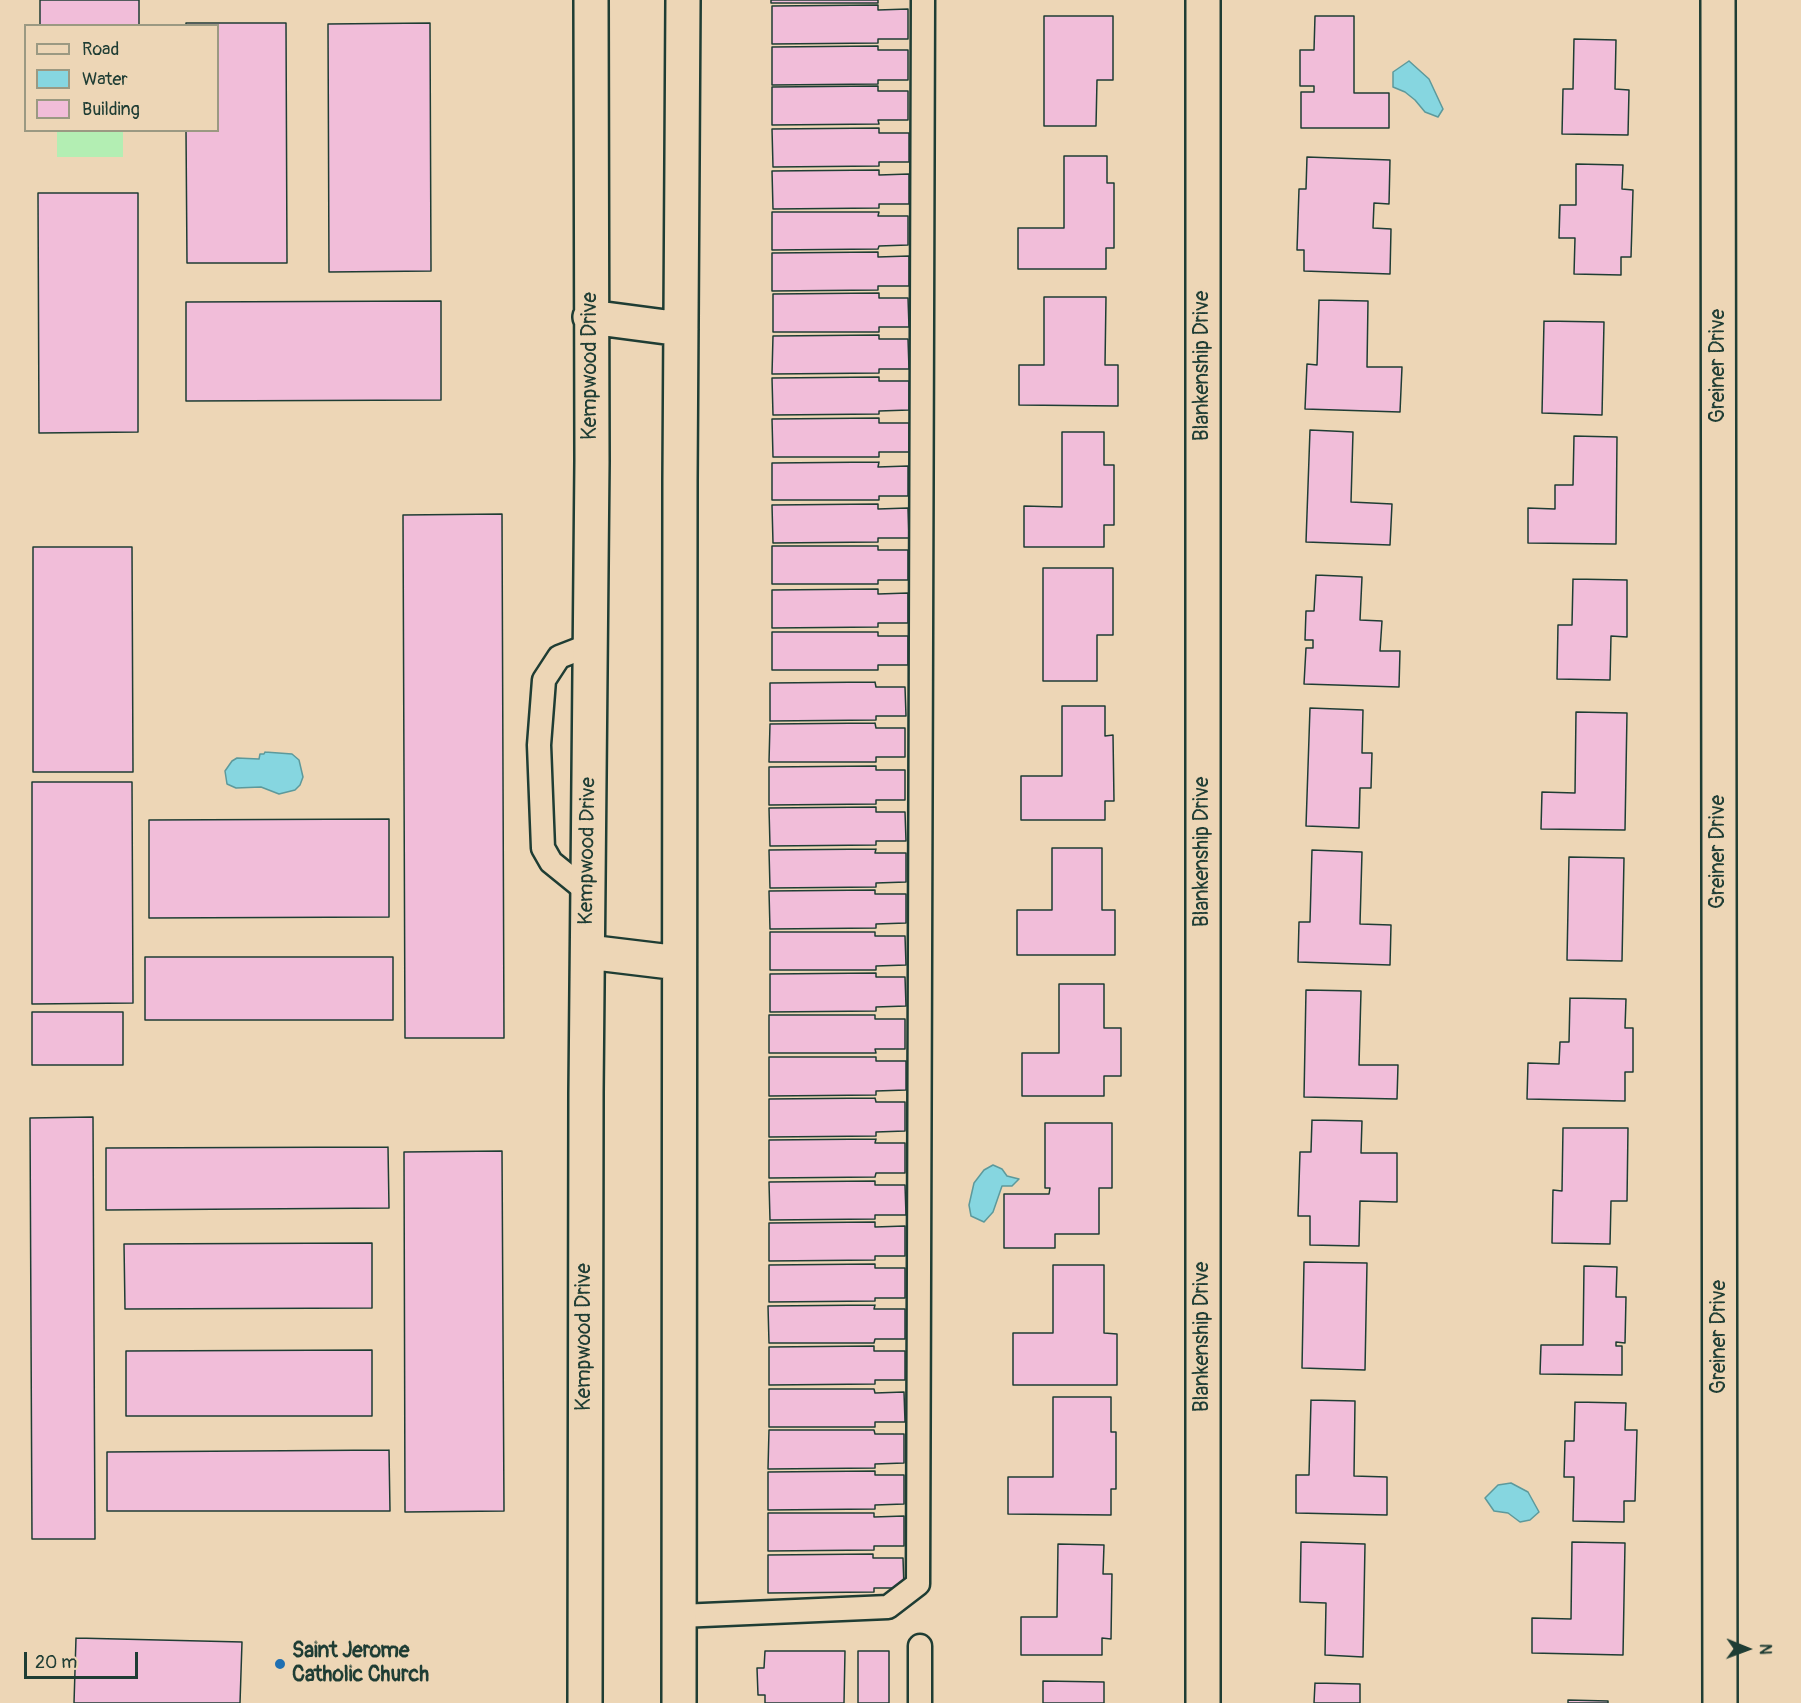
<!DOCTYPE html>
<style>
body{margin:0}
#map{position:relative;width:1801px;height:1703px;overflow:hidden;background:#edd6b6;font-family:Pangolin,sans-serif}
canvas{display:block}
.legend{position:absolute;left:24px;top:24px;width:195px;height:108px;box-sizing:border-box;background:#edd6b6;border:2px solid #9b9982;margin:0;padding:8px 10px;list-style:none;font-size:18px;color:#1f3d34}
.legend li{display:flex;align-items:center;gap:12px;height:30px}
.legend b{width:30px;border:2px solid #9b9982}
.north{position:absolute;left:1717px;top:1619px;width:60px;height:60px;-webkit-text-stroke:4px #edd6b6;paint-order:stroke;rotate:91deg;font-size:16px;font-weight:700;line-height:24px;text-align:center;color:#1f3d34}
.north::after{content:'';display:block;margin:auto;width:21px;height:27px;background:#1f3d34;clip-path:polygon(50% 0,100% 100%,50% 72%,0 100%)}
.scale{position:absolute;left:24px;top:1652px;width:114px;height:27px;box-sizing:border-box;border:3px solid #1f3d34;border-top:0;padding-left:8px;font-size:18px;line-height:21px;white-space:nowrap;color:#1f3d34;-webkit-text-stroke:4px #edd6b6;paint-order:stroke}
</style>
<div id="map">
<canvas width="1801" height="1703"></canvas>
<ul class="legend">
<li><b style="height:8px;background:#edd6b6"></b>Road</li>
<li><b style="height:16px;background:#86d6e0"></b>Water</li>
<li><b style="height:16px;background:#f1bdd9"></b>Building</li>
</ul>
<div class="north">N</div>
<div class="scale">20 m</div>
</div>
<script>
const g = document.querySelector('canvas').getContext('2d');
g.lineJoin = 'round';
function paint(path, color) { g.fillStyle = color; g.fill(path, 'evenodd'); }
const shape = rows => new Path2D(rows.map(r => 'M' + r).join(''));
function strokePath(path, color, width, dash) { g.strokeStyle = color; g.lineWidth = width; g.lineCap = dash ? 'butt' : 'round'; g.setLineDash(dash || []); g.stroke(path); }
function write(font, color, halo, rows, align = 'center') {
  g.font = font + ' Pangolin,sans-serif'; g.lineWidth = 5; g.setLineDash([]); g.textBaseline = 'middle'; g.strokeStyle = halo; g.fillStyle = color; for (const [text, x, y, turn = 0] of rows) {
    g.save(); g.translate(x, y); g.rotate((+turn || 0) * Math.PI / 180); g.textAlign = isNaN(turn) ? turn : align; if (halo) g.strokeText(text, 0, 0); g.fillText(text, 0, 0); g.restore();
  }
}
const green = shape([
 [57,131,123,131,123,157,57,157]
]);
const water = shape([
 [1409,61,1429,79,1443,109,1438,117,1425,112,1415,100,1405,92,1393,87,1393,72,1409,61],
 [265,752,292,754,299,760,303,777,300,785,295,790,279,794,261,787,236,788,227,784,225,771,232,761,237,758,259,759,260,754,264,754,265,752],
 [993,1165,1002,1169,1007,1176,1019,1179,1012,1186,1002,1186,993,1212,984,1222,971,1216,969,1205,974,1183,984,1170,993,1165],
 [1511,1483,1528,1492,1539,1512,1530,1520,1520,1522,1508,1513,1494,1511,1485,1498,1498,1485,1511,1483]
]);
const building = shape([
 [40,0,139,0,139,26,40,26,40,0],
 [771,0,878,0,878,3,771,3,771,0],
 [878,5,878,10,908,9,908,39,878,39,878,43,772,44,772,6,878,5],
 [1044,16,1113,16,1113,80,1097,80,1096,126,1044,126,1044,16],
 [1315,16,1354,16,1354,93,1389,93,1389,128,1301,128,1301,92,1314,92,1314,86,1300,86,1300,50,1314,50,1315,16],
 [186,23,286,23,287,263,187,263,186,130,218,130,218,26,186,26,186,23],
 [430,23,431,271,329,272,328,24,430,23],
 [1574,39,1616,40,1615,89,1629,90,1628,135,1562,134,1563,89,1573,89,1574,39],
 [878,46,878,50,908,50,908,80,878,80,878,84,772,85,772,47,878,46],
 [878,86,878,91,908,91,908,120,878,120,879,124,772,125,772,87,878,86],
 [879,128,879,133,909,133,909,162,879,162,879,166,773,167,772,129,879,128],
 [1064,156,1107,156,1107,183,1114,183,1114,248,1106,248,1106,269,1018,269,1018,228,1064,228,1064,156],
 [1307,157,1390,160,1389,204,1374,203,1373,228,1391,229,1390,274,1304,271,1304,250,1297,250,1299,189,1306,189,1307,157],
 [1576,164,1623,165,1622,189,1633,190,1631,257,1621,257,1621,275,1574,274,1575,238,1559,238,1560,205,1576,205,1576,164],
 [879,170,879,175,909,174,909,204,879,204,879,208,773,209,772,171,879,170],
 [38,193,138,193,138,432,39,433,38,193],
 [772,212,879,212,878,216,908,216,908,245,879,246,878,249,772,250,772,212],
 [878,252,878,257,909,256,909,286,878,286,878,290,772,291,772,253,878,252],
 [879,293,879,298,908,298,909,327,879,327,879,332,773,332,773,294,879,293],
 [1044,297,1106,297,1105,365,1118,365,1118,406,1019,405,1019,365,1044,365,1044,297],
 [1319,300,1368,301,1367,367,1402,367,1400,412,1305,409,1307,364,1317,365,1319,300],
 [441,301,441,400,186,401,186,302,441,301],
 [1544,321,1604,322,1602,415,1542,413,1544,321],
 [879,335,879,339,908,339,909,369,879,369,879,373,772,374,773,336,879,335],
 [879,377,879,381,909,381,909,410,879,411,879,414,773,415,772,378,879,377],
 [879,418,879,423,909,423,909,452,879,452,879,457,773,457,772,419,879,418],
 [1310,430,1353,432,1351,502,1392,504,1390,545,1306,542,1310,430],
 [1062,432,1104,432,1104,465,1114,465,1114,525,1104,525,1104,547,1024,547,1024,506,1062,507,1062,432],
 [1574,436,1617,437,1616,544,1528,543,1528,508,1555,509,1555,485,1573,485,1574,436],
 [879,462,878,467,908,466,908,496,879,496,879,500,772,500,772,463,879,462],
 [878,504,878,509,908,508,909,538,878,538,878,542,773,543,772,505,878,504],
 [502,514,504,1038,405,1038,403,515,502,514],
 [772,546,878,546,878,550,908,550,908,580,878,580,878,584,772,584,772,546],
 [33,547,132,547,133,772,33,772,33,547],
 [1043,568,1113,568,1113,635,1097,635,1097,681,1043,681,1043,568],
 [1316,575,1362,577,1360,620,1382,621,1380,651,1400,651,1399,687,1304,684,1306,648,1313,648,1313,640,1305,640,1306,611,1314,611,1316,575],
 [1573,579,1627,580,1627,637,1611,636,1610,680,1557,679,1558,625,1572,625,1573,579],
 [878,589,878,594,908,593,908,623,878,623,878,627,772,628,772,590,878,589],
 [772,632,878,632,878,636,908,636,908,665,878,665,878,670,772,670,772,632],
 [875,682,876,687,905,687,906,716,876,716,876,720,770,721,770,683,875,682],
 [1062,706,1105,706,1105,736,1113,735,1114,801,1105,801,1105,820,1021,820,1021,776,1062,776,1062,706],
 [1310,708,1363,710,1362,753,1372,753,1371,788,1360,788,1359,828,1306,826,1310,708],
 [1576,712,1627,713,1625,830,1541,829,1542,792,1575,793,1576,712],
 [875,723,876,728,905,728,905,757,876,757,876,762,769,762,770,724,875,723],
 [876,766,876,770,905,770,905,800,876,800,876,804,769,805,769,767,876,766],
 [32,782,132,782,133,1003,32,1004,32,782],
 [876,807,876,812,905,812,906,841,876,841,876,845,770,846,769,808,876,807],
 [389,819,389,917,149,918,149,820,389,819],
 [1052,848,1102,848,1102,910,1115,910,1115,955,1017,955,1017,910,1052,910,1052,848],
 [876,849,875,853,906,853,906,882,876,883,876,887,770,888,769,850,876,849],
 [1312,850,1362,852,1360,924,1391,925,1390,965,1298,962,1299,922,1310,922,1312,850],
 [1569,857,1624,858,1622,961,1567,960,1569,857],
 [875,890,875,894,906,894,906,923,876,924,876,928,770,929,769,891,875,890],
 [770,932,875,932,875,936,905,936,906,965,876,966,876,970,770,970,770,932],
 [145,957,393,957,393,1020,145,1020,145,957],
 [876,973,876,977,905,977,906,1006,876,1007,876,1011,770,1012,770,974,876,973],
 [1059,984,1104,984,1104,1028,1121,1028,1121,1076,1104,1076,1104,1096,1022,1096,1022,1053,1059,1053,1059,984],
 [1306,990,1361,991,1359,1065,1398,1065,1397,1099,1304,1097,1306,990],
 [1570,998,1626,999,1625,1028,1633,1028,1633,1072,1625,1072,1625,1101,1527,1099,1528,1063,1559,1064,1560,1042,1569,1042,1570,998],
 [32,1012,123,1012,123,1065,32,1065,32,1012],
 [769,1015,875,1015,875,1019,905,1019,905,1049,875,1049,876,1053,769,1053,769,1015],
 [769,1057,876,1057,876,1061,906,1061,906,1090,876,1091,876,1095,769,1096,769,1057],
 [875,1098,876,1102,905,1102,905,1131,876,1132,876,1136,769,1137,769,1099,875,1098],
 [93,1117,95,1539,32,1539,30,1118,93,1117],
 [1312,1120,1362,1121,1361,1153,1397,1153,1397,1202,1360,1201,1359,1246,1310,1245,1310,1216,1298,1216,1300,1152,1311,1152,1312,1120],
 [1045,1123,1112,1123,1112,1188,1099,1188,1099,1234,1055,1234,1055,1248,1004,1248,1004,1194,1049,1194,1050,1188,1045,1188,1045,1123],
 [1563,1128,1628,1128,1627,1201,1611,1201,1610,1244,1552,1243,1553,1190,1562,1191,1563,1128],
 [876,1139,875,1143,905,1143,905,1173,876,1173,875,1177,769,1178,769,1140,876,1139],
 [388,1147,389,1208,106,1210,106,1148,388,1147],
 [502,1151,504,1511,405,1512,404,1152,502,1151],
 [875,1181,875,1185,905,1185,906,1215,875,1215,875,1219,770,1220,769,1182,875,1181],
 [875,1222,875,1227,905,1226,905,1256,875,1256,875,1260,769,1261,769,1223,875,1222],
 [372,1243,372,1308,125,1309,124,1244,372,1243],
 [1304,1262,1367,1263,1365,1370,1302,1368,1304,1262],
 [875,1264,875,1268,905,1268,905,1298,875,1298,875,1301,769,1302,769,1265,875,1264],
 [1053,1265,1104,1265,1104,1333,1117,1334,1117,1385,1013,1385,1013,1333,1053,1333,1053,1265],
 [1584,1266,1617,1267,1616,1297,1626,1297,1625,1343,1616,1342,1616,1346,1622,1346,1622,1375,1540,1374,1541,1345,1583,1345,1584,1266],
 [875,1305,874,1309,905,1309,905,1339,875,1339,874,1343,769,1343,768,1306,875,1305],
 [874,1346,874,1351,905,1351,905,1380,875,1380,875,1384,769,1385,769,1347,874,1346],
 [372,1350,372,1416,126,1416,126,1351,372,1350],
 [769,1389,874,1389,875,1393,904,1392,905,1422,875,1422,875,1427,769,1427,769,1389],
 [1053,1397,1111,1397,1111,1432,1116,1432,1116,1489,1111,1489,1111,1515,1008,1514,1008,1477,1053,1477,1053,1397],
 [1311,1400,1355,1401,1354,1476,1387,1477,1387,1515,1296,1513,1296,1475,1309,1475,1311,1400],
 [1575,1402,1626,1403,1625,1430,1637,1430,1635,1501,1624,1501,1624,1522,1573,1521,1574,1477,1564,1477,1565,1441,1574,1441,1575,1402],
 [769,1430,874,1430,875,1434,904,1434,904,1463,875,1464,875,1468,768,1469,769,1430],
 [389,1450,390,1511,107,1511,107,1452,389,1450],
 [875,1471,875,1475,904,1475,904,1504,875,1505,875,1509,768,1510,768,1472,875,1471],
 [768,1513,874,1513,874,1517,904,1516,904,1546,874,1546,874,1550,768,1551,768,1513],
 [1301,1542,1365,1544,1363,1657,1325,1655,1326,1603,1300,1602,1301,1542],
 [1572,1542,1625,1543,1623,1655,1532,1653,1532,1618,1571,1619,1572,1542],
 [1058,1544,1104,1545,1103,1574,1112,1574,1111,1639,1102,1638,1102,1655,1021,1655,1021,1617,1057,1617,1058,1544],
 [873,1554,873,1558,903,1558,904,1588,874,1588,874,1592,768,1593,768,1555,873,1554],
 [76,1638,242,1642,240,1703,74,1703,76,1638],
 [765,1651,845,1651,844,1703,765,1703,765,1695,758,1695,757,1668,764,1668,765,1651],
 [858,1651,889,1651,889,1703,858,1703,858,1651],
 [1043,1681,1104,1682,1104,1703,1043,1703,1043,1681],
 [1315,1683,1360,1684,1360,1703,1314,1703,1315,1683],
 [1568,1700,1608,1701,1608,1703,1568,1703,1568,1700]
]);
const service = shape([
 [588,892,551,862,543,848,539,745,544,680,559,657,590,645],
 [680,1616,888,1607,918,1584,923,0],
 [920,1646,920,1703]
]);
const minor = shape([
 [1718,0,1720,1703],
 [1203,1703,1203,0]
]);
const secondary = shape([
 [590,317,681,329],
 [588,952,679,963],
 [585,1703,586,1092,592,461,591,0],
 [679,1703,680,480,683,0]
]);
const markers = [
 [280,1664,6,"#1f6fb2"]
];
const streetNames = [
 ["Kempwood Drive",591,366,-90],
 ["Blankenship Drive",1203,366,-90],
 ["Greiner Drive",1719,366,-90],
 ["Kempwood Drive",588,851,-89],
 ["Blankenship Drive",1203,852,-90],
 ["Greiner Drive",1719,852,-90],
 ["Kempwood Drive",585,1337,-90],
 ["Blankenship Drive",1203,1337,-90],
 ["Greiner Drive",1720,1337,-90]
];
const poiNames = [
 ["Saint Jerome",292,1652],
 ["Catholic Church",292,1676]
];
paint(green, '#b3eeb3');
paint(water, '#86d6e0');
strokePath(water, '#5d999b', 1.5);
paint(building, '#f1bdd9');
strokePath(building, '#1f3d34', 1.5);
strokePath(service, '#1f3d34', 27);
strokePath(minor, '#1f3d34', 38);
strokePath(secondary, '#1f3d34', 38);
strokePath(service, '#edd6b6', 22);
strokePath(minor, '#edd6b6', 33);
strokePath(secondary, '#edd6b6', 33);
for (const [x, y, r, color] of markers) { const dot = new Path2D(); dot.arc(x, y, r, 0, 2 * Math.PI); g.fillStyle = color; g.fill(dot); strokePath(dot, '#edd6b6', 2); }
write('21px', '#1f3d34', '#edd6b6', streetNames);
write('bold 21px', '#1f3d34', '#edd6b6', poiNames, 'left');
</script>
